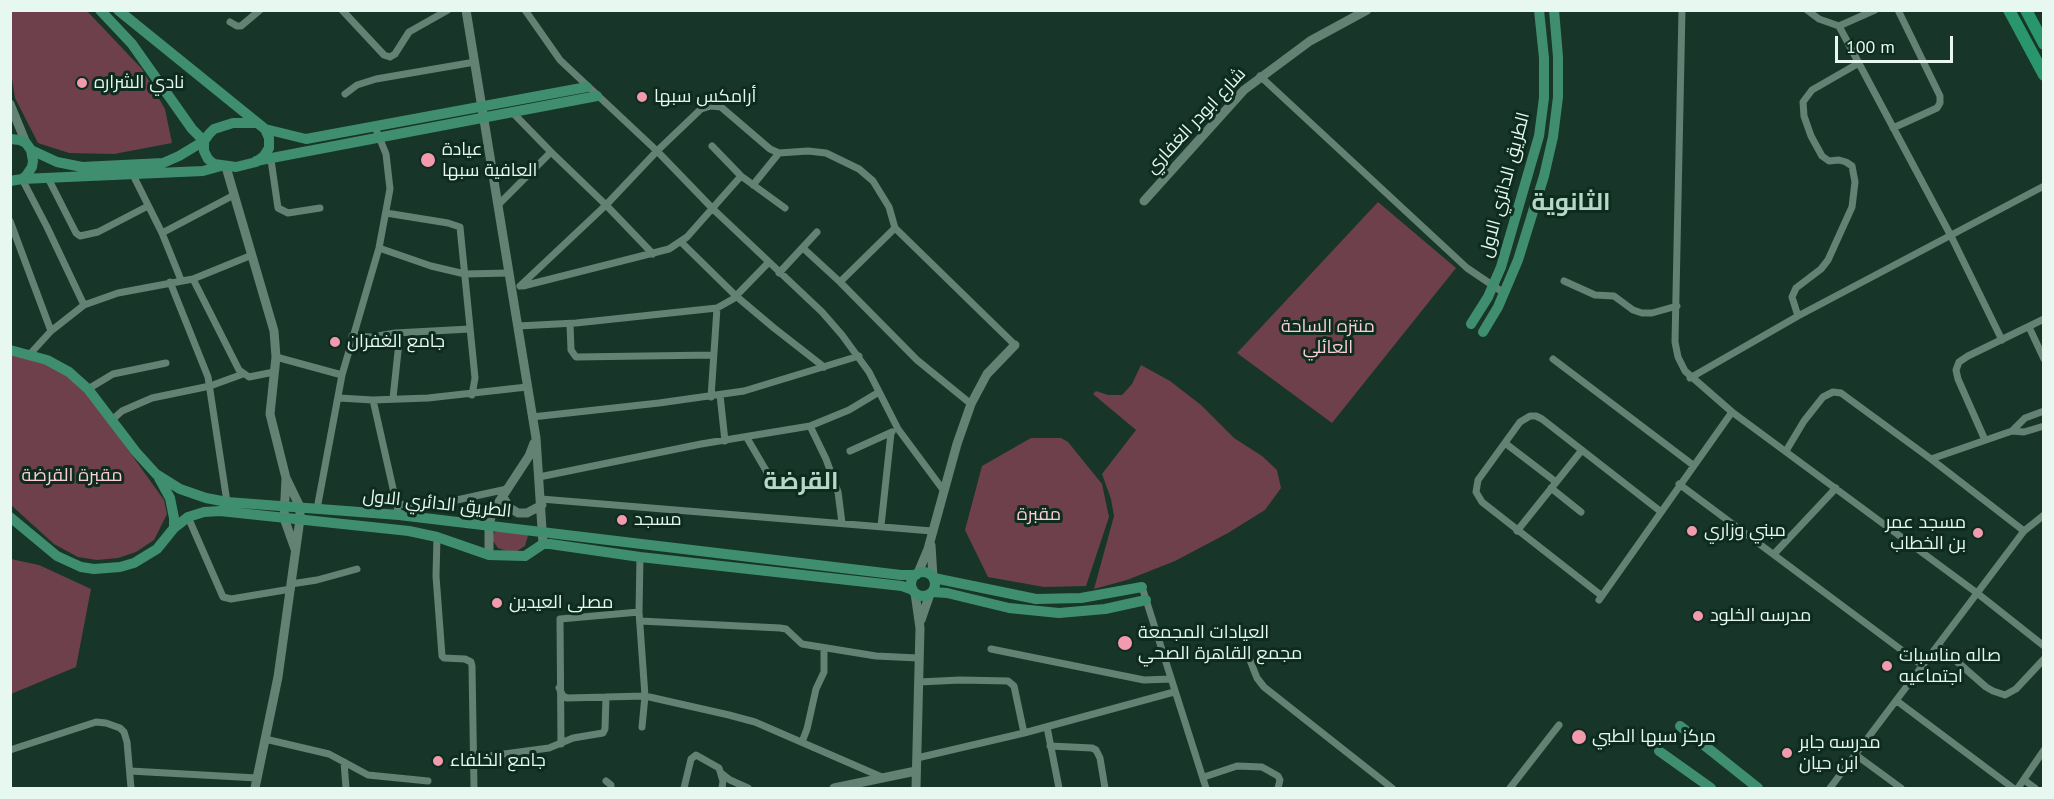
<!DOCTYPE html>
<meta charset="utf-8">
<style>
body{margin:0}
#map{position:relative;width:2054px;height:799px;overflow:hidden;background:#183529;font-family:"PT Sans",sans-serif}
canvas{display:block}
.frame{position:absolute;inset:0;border:12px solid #e7f8f0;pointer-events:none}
.scale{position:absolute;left:1835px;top:36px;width:118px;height:27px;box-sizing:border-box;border:3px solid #e7f8f0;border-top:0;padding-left:8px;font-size:18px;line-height:21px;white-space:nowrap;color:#e7f8f0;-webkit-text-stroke:4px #0e2b1f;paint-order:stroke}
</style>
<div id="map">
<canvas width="2054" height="799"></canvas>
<div class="frame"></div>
<div class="scale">100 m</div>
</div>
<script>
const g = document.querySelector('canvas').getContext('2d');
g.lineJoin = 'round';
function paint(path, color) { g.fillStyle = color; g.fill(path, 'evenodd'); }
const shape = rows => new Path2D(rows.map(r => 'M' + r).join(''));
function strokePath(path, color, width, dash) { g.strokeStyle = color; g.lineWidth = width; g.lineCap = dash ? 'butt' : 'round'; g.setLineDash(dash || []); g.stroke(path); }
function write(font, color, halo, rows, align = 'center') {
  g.font = font + ' "PT Sans",Cairo,sans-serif'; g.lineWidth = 6; g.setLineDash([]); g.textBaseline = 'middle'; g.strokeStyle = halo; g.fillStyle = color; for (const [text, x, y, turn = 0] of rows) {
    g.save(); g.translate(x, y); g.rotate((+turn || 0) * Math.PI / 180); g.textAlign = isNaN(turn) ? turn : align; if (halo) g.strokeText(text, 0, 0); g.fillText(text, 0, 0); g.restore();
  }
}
const green = shape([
 [10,11,87,11,142,69,165,109,172,143,114,154,69,153,38,143,15,98,10,66],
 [1378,202,1456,268,1332,423,1237,353],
 [11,352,41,359,83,387,164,500,167,514,154,540,136,552,118,558,97,560,78,557,54,544,11,505],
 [1141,365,1170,381,1201,405,1234,438,1262,456,1277,470,1281,488,1265,510,1228,533,1175,561,1127,580,1094,589,1114,516,1111,499,1102,474,1136,430,1093,394,1096,391,1108,395,1122,395,1132,384],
 [1031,438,1061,438,1068,442,1102,484,1109,517,1086,586,1044,587,988,577,965,530,982,466],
 [495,532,529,532,525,546,517,551,509,552,498,548,491,538],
 [11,559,39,565,91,589,76,667,11,694]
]);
const street = shape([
 [342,10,384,55,390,57,395,54,409,32,448,10],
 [525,10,560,60,657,151,713,209,822,312,842,335,869,372,898,429,944,491],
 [1682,10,1675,342,1678,357,1685,371,1732,412,1977,593,2044,646],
 [1807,10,1819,19,1839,26,1951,236,2002,340],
 [230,22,237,26,241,26,260,10],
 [1839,26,1875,10],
 [1260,76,1467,268,1504,293],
 [345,94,357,85,376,79,475,62],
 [513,113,551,152,606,205,653,254],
 [1893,128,1937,108,1940,103,1940,96,1898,10],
 [712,146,741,176,785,208],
 [271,160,278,208,288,213,320,208],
 [133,175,162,233,181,280],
 [48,178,76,233,80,236,98,232,148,206],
 [22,179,47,227,84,305],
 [753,185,779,153],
 [498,205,551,152],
 [386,213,448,223,460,227,475,378,472,395],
 [10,221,51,331],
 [895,228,1015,345],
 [162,233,234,195],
 [681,242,736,296,774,328,824,367],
 [379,248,431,266,465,274,509,273],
 [803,248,840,282,917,360,971,404],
 [779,273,817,232],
 [193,279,239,370,249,377,274,372],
 [1564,281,1595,295,1614,296,1633,310,1642,313,1652,313,1677,306],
 [170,282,208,377,227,502],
 [520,286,606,205,657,151,701,109,711,106,721,107,770,149,779,153,808,151,826,153,859,169,873,181,889,207,895,228,840,282],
 [523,286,669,249,687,237,741,176],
 [1798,316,1792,297,1796,288,1821,269,1828,260,1852,207,1855,182,1852,166,1846,162,1839,160,1829,161,1822,156,1811,136,1804,116,1803,102,1812,90,1859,63],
 [570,324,571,350,576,357,713,355],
 [518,326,576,323,717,308,733,299,768,263],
 [2029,327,2044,359],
 [352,336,372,337,395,333,470,329],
 [30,354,51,331,84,305,118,293,193,279,252,255],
 [276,357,342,375],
 [1553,359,1693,465],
 [1690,378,1798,316,2044,186],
 [88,389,113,374,166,363],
 [720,395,725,441],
 [711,397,717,308],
 [339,398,373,400,428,398,527,387],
 [393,398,400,333],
 [373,400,399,515],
 [532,417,659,403,744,391,859,356],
 [112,420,122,411,152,398,210,386,243,374],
 [810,426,826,459,838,492,842,523],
 [2012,431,2025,418,2044,411],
 [747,438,771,479],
 [1985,440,1958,379,1956,370,1959,362,1968,356,2044,319],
 [1505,443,1556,482],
 [850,451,892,432],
 [1786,451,1804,421,1823,397,1833,392,1841,393,1931,459,2024,531],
 [1931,459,2012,431,2024,432,2044,426],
 [539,477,701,444,810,426,849,410,879,392],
 [1679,484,1923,666],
 [1551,488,1581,512],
 [541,499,932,531],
 [396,504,419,506,434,505,507,489],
 [317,509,342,375,379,248,390,189,386,154,375,127],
 [188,517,223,597,231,599,291,589],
 [881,526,891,433],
 [1517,531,1582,450],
 [437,537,436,576,442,656,444,658,465,659,471,662,472,666,474,788],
 [1774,554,1836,488],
 [640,557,639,612,645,696,642,727],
 [291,584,317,580,357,569],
 [1142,587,1206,788],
 [1602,596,1482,502,1476,492,1478,480,1520,422,1530,416,1536,416,1542,419,1660,511],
 [1599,600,1732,412],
 [640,621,780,628,786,629,802,644,876,656,918,658],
 [1938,645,1986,687,1993,691,2005,695,2016,689,2044,659],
 [991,649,1144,680,1171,679],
 [1246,650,1257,678,1264,687,1392,788],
 [919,682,960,680,1008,681,1014,686,1024,733],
 [559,688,563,696,567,698,645,696,729,715,755,722,884,778],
 [1897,701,2013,788],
 [1047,727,1059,788],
 [265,739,329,754,368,775,428,781],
 [802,742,807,729,816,689,824,672,824,648],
 [561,744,560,619,639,612],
 [1050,746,1092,748,1096,750,1100,758,1105,788],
 [10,750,96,722,106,723,120,728,124,732,127,742,131,788],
 [1856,755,1901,788],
 [474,758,549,748,573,738,603,733,605,729,606,697],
 [917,758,1024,733,1174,692],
 [344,762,346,788],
 [130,771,257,778],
 [721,773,730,780,748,788],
 [1204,777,1237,766,1262,767,1278,776,1280,780,1278,788],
 [2024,780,2035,788],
 [606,781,611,785,611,788],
 [684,788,691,759,696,755,719,768,723,781,722,788],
 [1510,788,1559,725],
 [1830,788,2024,531,2044,515],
 [2018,788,2044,750]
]);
const secondary = shape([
 [466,10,536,438,543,544],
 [10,104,26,143],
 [226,167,274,331,276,357,270,414,286,478,300,507,300,519,278,677,255,788],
 [1144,201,1244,90,1310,41,1367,10],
 [286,478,284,518,295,549],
 [502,496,510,508,518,513,527,513,542,505],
 [931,545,933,577],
 [489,555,489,524,493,511,529,456,534,443],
 [918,573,928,549,957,444,971,404,987,374,1015,345],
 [915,593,920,628,916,788],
 [921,620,930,594],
 [834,788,916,771]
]);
const primary = shape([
 [100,10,132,44,192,129,204,141],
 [118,10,265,129,269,138,269,148,264,156,256,162,236,167,214,164,208,159,204,151,204,141,209,134,214,129,233,123,256,123],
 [265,129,306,139,587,87],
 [10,139,20,140,26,143,31,150,33,161,32,167,26,176,22,179,10,181],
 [31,150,57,162,82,167,163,163,179,156,199,144,204,143],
 [256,161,597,96],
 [22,179,203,171,221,166],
 [1471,324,1488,297,1501,267,1539,136,1544,98,1544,58,1539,10],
 [1483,332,1498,307,1518,260,1544,176,1553,137,1558,97,1558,57,1554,10],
 [10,350,47,360,69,372,88,389,136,452,156,474,180,489,206,498,227,502,399,515,901,575,916,575],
 [159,478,170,498,174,518,174,528],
 [10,517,57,556,81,567,94,569,120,567,134,563,157,549,174,528,188,517,204,512,220,511,409,531,437,537,489,555,525,556,543,544,550,544,640,557,902,586,913,590],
 '911 584a12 12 0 1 1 24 0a12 12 0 1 1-24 0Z',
 [934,578,1036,599,1081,598,1142,587],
 [932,592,947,593,1009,608,1059,613,1105,609,1146,600],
 [1680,726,1758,788],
 [1659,751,1711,788]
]);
const highway = shape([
 [2009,10,2044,75],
 [2026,10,2044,44]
]);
const markers = [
 [82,83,6,"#f29aae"],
 [642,97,6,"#f29aae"],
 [428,160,8,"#f29aae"],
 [335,342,6,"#f29aae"],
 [622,520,6,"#f29aae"],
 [1692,531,6,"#f29aae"],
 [1978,533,6,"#f29aae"],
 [497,603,6,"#f29aae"],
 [1698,616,6,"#f29aae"],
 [1125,643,8,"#f29aae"],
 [1887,666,6,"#f29aae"],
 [1579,737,8,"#f29aae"],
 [1787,753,6,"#f29aae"],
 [438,761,6,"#f29aae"]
];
const poiNames = [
 ["نادي الشراره",94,83],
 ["أرامكس سبها",654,97],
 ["عيادة",442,150],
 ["العافية سبها",442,171],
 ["جامع الغفران",347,342],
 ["مسجد",634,520],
 ["مسجد عمر",1966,523,"right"],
 ["بن الخطاب",1966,544,"right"],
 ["مبني وزاري",1704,531],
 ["مصلى العيدين",509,603],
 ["مدرسه الخلود",1710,616],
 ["العيادات المجمعة",1138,633],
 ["مجمع القاهرة الصحي",1138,654],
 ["صاله مناسبات",1899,656],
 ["اجتماعيه",1899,677],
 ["مركز سبها الطبي",1592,737],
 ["مدرسه جابر",1799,743],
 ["ابن حيان",1799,764],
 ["جامع الخلفاء",450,761]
];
const streetNames = [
 ["شارع ابودر الغفاري",1196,121,-47],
 ["الطريق الدائري الاول",1505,185,-75],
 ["الطريق الدائري الاول",437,504,6]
];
const parkNames = [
 ["منتزه الساحة",1328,327],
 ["العائلي",1328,348],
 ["مقبرة القرضة",72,476],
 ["مقبرة",1039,515]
];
const districtNames = [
 ["الثانوية",1571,203],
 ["القرضة",801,482]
];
paint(green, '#6d404b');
strokePath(street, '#638273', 7);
strokePath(secondary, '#638273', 9);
strokePath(primary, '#408e70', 10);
strokePath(highway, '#29966e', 12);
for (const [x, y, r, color] of markers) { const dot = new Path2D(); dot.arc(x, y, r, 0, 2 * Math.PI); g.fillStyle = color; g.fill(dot); strokePath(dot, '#0e2b1f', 2); }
write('18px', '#e7f8f0', '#0e2b1f', poiNames, 'left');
write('18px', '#e7f8f0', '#0e2b1f', streetNames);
write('18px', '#fcced7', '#0e2b1f', parkNames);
write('bold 24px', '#b6d8c7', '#0e2b1f', districtNames);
</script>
